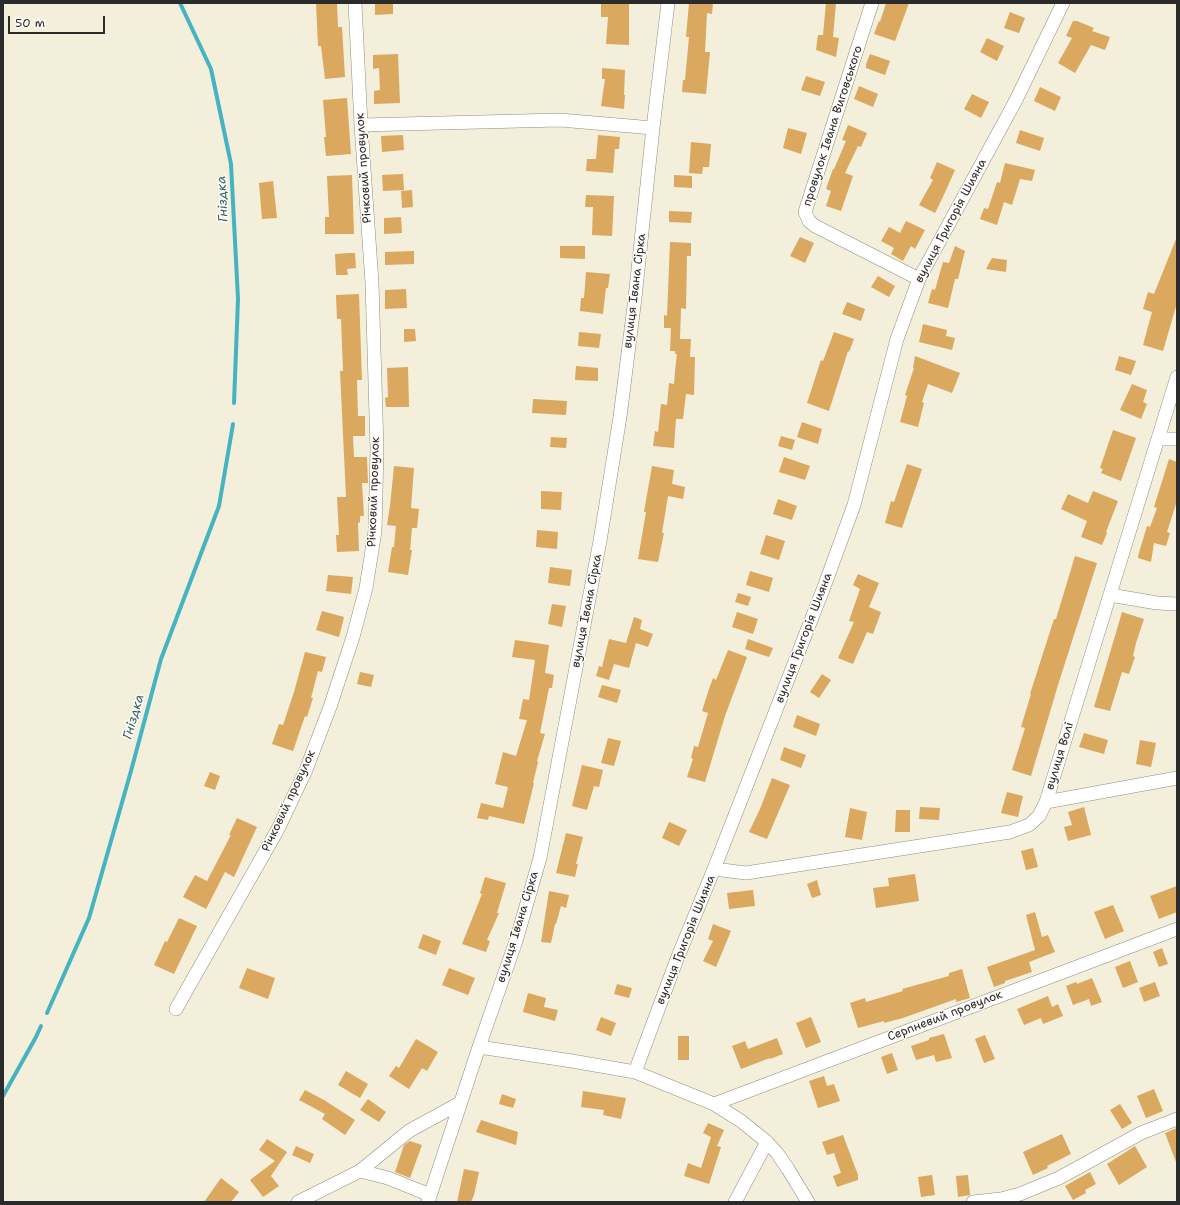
<!DOCTYPE html>
<meta charset="utf-8">
<style>
body{margin:0}
#map{position:relative;width:1180px;height:1205px;overflow:hidden;background:#f3efda;font-family:"Shantell Sans",sans-serif}
canvas{display:block}
.frame{position:absolute;inset:0;border:4px solid #2b2b2b;pointer-events:none}
.scale{position:absolute;left:8px;top:16px;width:97px;height:18px;box-sizing:border-box;border:2px solid #2b2b2b;border-top:0;padding-left:5px;font-size:12px;line-height:14px;white-space:nowrap;color:#2b2b2b;-webkit-text-stroke:3px #fdfcf7;paint-order:stroke}
</style>
<div id="map">
<canvas width="1180" height="1205"></canvas>
<div class="frame"></div>
<div class="scale">50 m</div>
</div>
<script>
const g = document.querySelector('canvas').getContext('2d');
g.lineJoin = 'round';
const shape = rows => new Path2D(rows.map(r => 'M' + r).join(''));
function strokePath(path, color, width, dash) { g.strokeStyle = color; g.lineWidth = width; g.lineCap = dash ? 'butt' : 'round'; g.setLineDash(dash || []); g.stroke(path); }
function paint(path, color) { g.fillStyle = color; g.fill(path, 'evenodd'); }
function write(font, color, halo, rows, align = 'center') {
  g.font = font + ' "Shantell Sans",sans-serif'; g.lineWidth = 3; g.setLineDash([]); g.textBaseline = 'middle'; g.strokeStyle = halo; g.fillStyle = color; for (const [text, x, y, turn = 0] of rows) {
    g.save(); g.translate(x, y); g.rotate((+turn || 0) * Math.PI / 180); g.textAlign = isNaN(turn) ? turn : align; if (halo) g.strokeText(text, 0, 0); g.fillText(text, 0, 0); g.restore();
  }
}
const stream = shape([
 [180,3,211,69,231,164,238,299,234,403],
 [47,1013,89,918,131,771,161,659,219,506,233,424],
 [3,1096,36,1037,41,1026]
]);
const building = shape([
 [316,3,337,3,338,27,342,27,345,77,325,79,321,46,318,46],
 [375,3,393,3,393,14,375,15],
 [601,3,629,3,629,45,606,44,608,17,601,17],
 [689,3,713,3,712,14,707,13,705,52,710,52,706,94,682,92,683,80,685,80,689,37,686,37],
 [826,3,836,3,833,37,839,38,836,57,816,50,818,35,823,35],
 [886,3,909,3,895,41,874,34,879,21,880,22],
 [1010,12,1025,18,1019,33,1004,28],
 [1073,21,1077,21,1094,28,1092,31,1110,37,1105,50,1091,45,1075,73,1058,63,1072,38,1066,36],
 [987,38,1004,46,997,61,980,52],
 [398,54,400,103,374,104,374,91,380,90,379,68,373,69,373,55],
 [870,54,890,61,885,75,866,68,866,64],
 [602,68,625,70,624,95,625,95,624,109,601,106,605,79,602,79],
 [806,76,825,82,820,96,801,90],
 [859,86,878,94,873,107,854,99],
 [1040,87,1061,97,1055,111,1034,101],
 [972,94,989,102,981,118,964,109],
 [347,98,351,154,326,156,324,137,326,137,323,100],
 [848,125,867,133,861,147,858,146,845,173,853,176,841,211,826,206,831,191,826,189,833,169,834,169,846,141,842,140],
 [788,128,807,133,801,154,783,148],
 [1020,130,1044,138,1040,151,1016,143],
 [403,135,404,150,382,152,381,136],
 [598,135,620,137,619,149,615,149,613,173,586,171,587,159,596,159],
 [691,142,711,144,709,167,703,167,702,174,689,173],
 [937,162,955,170,942,199,935,213,919,205,933,180,930,178],
 [1005,163,1035,170,1032,181,1020,179,1012,205,1004,202,997,225,980,219,984,208,988,209,997,182,1000,183],
 [403,174,404,190,383,191,382,175],
 [352,175,354,234,325,234,325,217,329,217,327,176],
 [674,175,692,176,692,188,674,187],
 [273,181,277,218,262,219,259,183],
 [412,190,413,207,402,208,401,191],
 [586,195,614,196,612,236,592,235,593,207,585,207],
 [669,211,692,212,691,223,669,222],
 [401,217,402,233,384,234,384,218],
 [906,221,925,230,915,249,911,246,903,261,891,254,894,248,881,241,889,227,900,233],
 [800,237,814,243,805,263,790,256],
 [1176,239,1177,240,1177,303,1163,351,1143,345,1152,312,1143,309,1148,292,1154,294],
 [670,242,691,243,691,256,687,256,686,309,681,308,680,339,691,339,690,357,695,357,694,395,686,394,683,419,676,419,674,448,653,446,655,431,658,432,661,404,667,405,669,383,674,384,675,371,677,354,675,354,675,351,670,351,671,328,664,328,664,315,667,316],
 [560,246,585,246,585,259,560,258],
 [955,246,965,251,958,279,955,279,948,308,928,303,932,289,935,290,943,262,949,263],
 [414,251,414,264,385,265,385,252],
 [349,253,355,253,356,268,347,269,348,275,336,275,335,254],
 [992,258,1007,260,1006,272,986,269],
 [586,272,610,274,608,288,606,288,603,314,580,311,581,298,584,298],
 [878,276,895,286,889,297,871,287],
 [406,289,407,308,385,309,385,290],
 [359,294,362,380,357,380,358,416,365,416,365,436,353,436,354,457,367,457,368,483,362,483,364,516,360,516,360,522,358,523,359,551,337,552,336,535,339,535,337,497,346,497,340,371,343,371,341,319,337,319,336,295],
 [847,302,865,309,861,321,842,314],
 [923,324,947,330,946,336,955,338,952,350,919,342],
 [404,329,415,329,416,341,404,342],
 [579,332,601,334,599,348,578,346],
 [834,332,854,339,849,352,848,351,829,411,807,403,821,360,823,361],
 [915,356,960,373,952,393,928,384,922,402,924,403,918,427,900,422,907,396,905,395,914,368,913,368],
 [1119,356,1136,361,1131,375,1115,370],
 [576,366,598,368,598,381,575,380],
 [408,367,409,407,386,407,385,398,388,397,387,368],
 [1132,384,1147,390,1143,402,1147,404,1141,419,1120,410],
 [533,399,567,401,566,415,532,413],
 [802,422,822,429,818,444,797,437],
 [1113,430,1136,438,1121,481,1101,473,1103,469,1100,468],
 [781,436,795,440,792,450,778,446],
 [551,437,567,438,566,448,550,447],
 [784,457,810,466,805,480,779,472],
 [1169,459,1177,462,1177,501,1167,532,1170,533,1166,546,1154,543,1151,562,1138,558,1138,556,1147,526,1150,527,1157,508,1154,507],
 [907,464,922,469,902,528,885,523,891,501,894,502],
 [394,466,414,468,411,508,419,509,417,528,412,528,410,550,412,550,408,575,388,572,392,547,394,547,396,526,387,525,390,506],
 [652,466,674,470,672,484,685,487,683,499,668,496,662,533,664,533,658,562,638,559,646,512,644,512],
 [541,491,562,492,561,510,541,509],
 [1093,491,1118,501,1106,532,1107,533,1102,545,1081,537,1087,521,1061,509,1068,494,1088,503],
 [778,499,797,506,792,520,773,514],
 [537,530,558,532,557,549,536,547],
 [766,535,785,541,779,560,760,554],
 [1075,556,1097,563,1058,685,1031,776,1012,770,1025,728,1021,727,1031,694,1030,694,1054,619,1056,619],
 [550,567,572,570,570,586,548,583],
 [750,571,773,578,769,592,746,585],
 [858,574,879,583,869,607,881,612,873,634,867,632,853,664,838,658,854,622,849,621,860,589,853,585],
 [328,575,353,577,351,594,326,591],
 [738,593,751,597,748,606,735,602],
 [552,604,566,606,562,627,548,624],
 [322,611,344,617,339,637,316,630],
 [737,612,758,619,753,634,732,627],
 [1122,612,1144,619,1136,643,1133,656,1135,657,1129,674,1122,672,1110,711,1094,707],
 [634,617,642,620,640,629,653,634,648,647,636,643,629,668,614,664,609,680,596,676,599,666,602,667,609,639,626,643],
 [748,639,773,648,769,657,745,649],
 [515,640,549,645,545,673,554,675,552,688,549,688,540,733,545,734,537,761,538,762,533,783,534,783,524,824,489,816,488,820,477,818,481,803,503,808,508,787,495,784,503,752,516,756,527,720,519,719,523,699,529,700,535,660,512,657],
 [728,650,747,657,725,716,705,782,687,777,693,759,691,758,694,746,698,747,708,713,702,711,708,692,713,678,716,680],
 [305,652,326,657,322,672,318,671,311,698,313,698,307,717,305,716,293,751,272,744,279,724,283,725,294,692],
 [360,672,374,675,371,687,357,684],
 [822,674,831,680,819,698,810,692],
 [602,685,621,690,617,703,598,697],
 [797,715,820,724,816,736,793,727],
 [1084,733,1108,740,1104,754,1079,747],
 [608,738,621,741,614,766,601,763],
 [1140,740,1156,743,1151,767,1136,764],
 [784,747,806,755,801,768,780,760],
 [582,765,603,770,599,787,594,786,587,810,572,806],
 [210,772,220,776,215,790,204,786],
 [772,778,790,785,767,839,749,832,760,809],
 [1007,792,1023,796,1018,817,1001,813],
 [920,807,940,808,939,820,919,819],
 [1084,807,1091,835,1068,841,1064,827,1072,825,1068,812],
 [850,808,867,812,862,840,845,837],
 [896,810,910,810,910,832,895,832],
 [237,818,257,827,234,877,225,872,206,909,183,897,195,875,207,881,231,835,229,835],
 [669,822,687,830,679,846,662,838],
 [566,833,583,837,576,864,578,864,575,877,556,873],
 [1033,848,1038,867,1026,870,1021,851],
 [915,874,919,901,876,908,873,888,889,886,888,878],
 [485,877,506,883,497,913,499,913,487,940,490,941,486,952,462,944,482,894,480,893],
 [817,880,821,895,812,898,807,884],
 [1177,886,1177,912,1159,919,1150,896],
 [753,890,755,906,729,909,727,893],
 [549,891,569,895,566,908,561,906,556,924,555,924,551,943,541,942],
 [1113,905,1124,931,1105,939,1094,912],
 [1035,912,1042,937,1048,935,1055,952,1029,962,1032,972,1005,981,1005,983,994,987,987,967,1035,950,1026,915],
 [179,918,197,926,174,974,154,965,165,941,167,942],
 [713,924,731,931,716,967,703,961,713,941,708,939],
 [423,934,441,941,436,955,418,948],
 [1162,948,1168,964,1159,967,1153,952],
 [1130,961,1138,982,1123,988,1115,967],
 [247,968,275,978,268,999,239,988],
 [449,968,475,978,468,995,442,985],
 [962,969,970,998,956,1002,956,999,903,1018,884,1023,884,1021,858,1028,850,1003,865,998,866,1002,903,991,902,989,949,976,949,973],
 [1092,978,1102,1002,1091,1006,1089,999,1073,1005,1066,986,1076,982,1077,984],
 [1155,982,1160,996,1144,1002,1139,988],
 [617,984,632,988,629,998,614,994],
 [528,993,546,998,544,1007,558,1010,555,1021,523,1012],
 [1048,996,1052,1007,1058,1004,1063,1016,1043,1024,1041,1018,1024,1025,1017,1009],
 [601,1017,616,1023,611,1036,596,1030],
 [811,1017,821,1042,806,1048,796,1023],
 [944,1034,952,1058,936,1062,934,1055,916,1060,911,1046,929,1040,929,1038],
 [985,1035,995,1059,984,1063,975,1039],
 [678,1036,689,1036,689,1060,678,1060],
 [777,1038,783,1054,770,1059,770,1058,741,1069,732,1046,745,1041,748,1049],
 [416,1039,438,1052,427,1071,422,1068,409,1089,389,1076,396,1066,399,1068],
 [892,1053,898,1070,887,1074,881,1057],
 [346,1071,368,1084,360,1098,338,1085],
 [824,1076,827,1086,834,1084,840,1101,818,1108,809,1081],
 [1154,1089,1163,1111,1146,1118,1137,1096],
 [305,1090,324,1100,355,1120,345,1135,322,1119,325,1114,299,1100],
 [583,1091,626,1098,621,1119,603,1115,604,1110,581,1107],
 [502,1094,516,1099,513,1108,499,1104],
 [368,1099,386,1112,379,1122,360,1110],
 [1120,1104,1132,1123,1122,1129,1110,1110],
 [481,1120,518,1132,516,1145,476,1132],
 [708,1123,724,1130,717,1146,721,1147,709,1184,684,1176,688,1163,701,1168,711,1137,703,1133],
 [1177,1128,1177,1162,1176,1162,1165,1133],
 [1062,1134,1071,1154,1047,1166,1048,1168,1033,1175,1023,1152],
 [843,1135,858,1175,858,1180,837,1187,833,1176,841,1173,834,1153,827,1155,822,1142],
 [267,1139,287,1152,271,1176,279,1186,263,1197,250,1180,275,1161,259,1150],
 [410,1141,422,1145,410,1178,395,1172,404,1145],
 [296,1146,314,1154,310,1163,292,1155],
 [1135,1146,1147,1167,1119,1185,1107,1164],
 [464,1169,479,1172,474,1195,471,1202,457,1202],
 [1090,1172,1096,1184,1085,1190,1086,1193,1073,1200,1065,1186],
 [932,1175,935,1195,921,1197,918,1177],
 [968,1175,970,1195,958,1197,956,1176],
 [221,1178,239,1192,231,1202,204,1202]
]);
const minor = shape([
 [872,3,805,212,809,221,815,226,919,279],
 [361,125,560,120,653,128],
 [1159,439,1177,439],
 [1110,595,1157,603,1177,604],
 [1046,802,1177,778],
 [714,869,746,873,1010,832,1029,825,1039,816,1046,802,1177,377],
 [176,1009,278,829,306,770,330,707,353,637,366,588,375,531,377,449,372,283,361,125,355,3],
 [479,1047,572,1061,635,1072],
 [714,1104,1177,929],
 [360,1171,388,1178,430,1195],
 [298,1202,360,1171,409,1131,460,1103],
 [428,1202,479,1047,516,941,540,858,600,541,620,417,635,298,653,128,668,3],
 [735,1202,767,1142],
 [808,1202,788,1169,777,1153,767,1142,741,1121,714,1104,635,1072,677,959,714,869,824,587,854,505,897,339,919,279,1016,100,1063,3],
 [973,1202,1001,1199,1020,1194,1059,1178,1141,1133,1177,1119]
]);
const streetNames = [
 ["провулок Івана Виговського",833,126,-72],
 ["Річковий провулок",364,168,-94],
 ["вулиця Григорія Шияна",951,221,-62],
 ["вулиця Івана Сірка",635,291,-83],
 ["Річковий провулок",374,492,-88],
 ["вулиця Івана Сірка",587,611,-79],
 ["вулиця Григорія Шияна",804,638,-69],
 ["вулиця Волі",1060,756,-73],
 ["Річковий провулок",289,801,-65],
 ["вулиця Івана Сірка",518,927,-73],
 ["вулиця Григорія Шияна",686,940,-68],
 ["Серпневий провулок",945,1016,-21]
];
const waterNames = [
 ["Гніздка",223,199,-93],
 ["Гніздка",134,717,-74]
];
strokePath(stream, '#46b3c2', 4);
paint(building, '#dba85f');
strokePath(minor, '#8f8d82', 14);
strokePath(minor, '#fff', 13);
write('12px', '#2b2b2b', '#fdfcf7', streetNames);
write('italic 13px', '#366167', '#fdfcf7', waterNames);
</script>
